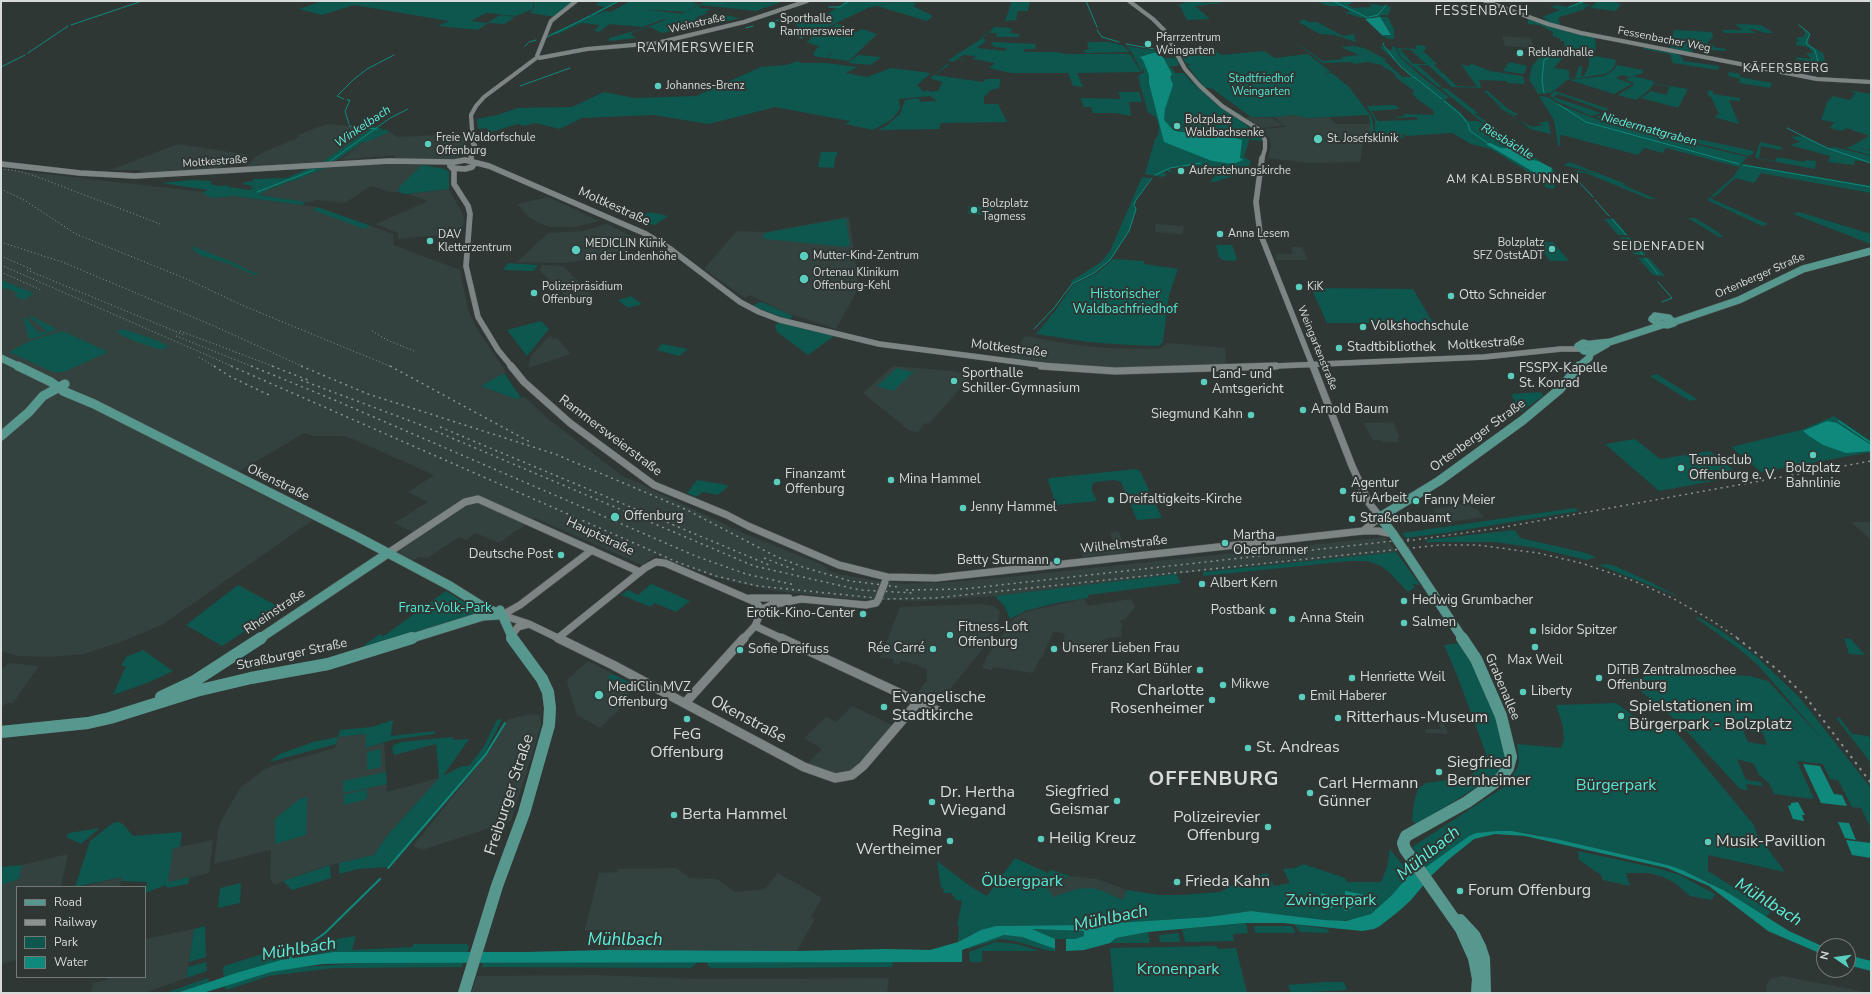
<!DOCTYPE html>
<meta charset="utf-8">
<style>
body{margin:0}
#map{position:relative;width:1872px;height:994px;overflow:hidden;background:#2f3735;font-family:"Nunito Sans",sans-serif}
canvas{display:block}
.frame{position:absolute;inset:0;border:2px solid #d7dbda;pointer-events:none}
.legend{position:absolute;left:16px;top:886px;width:130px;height:92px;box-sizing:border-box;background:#2f3735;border:1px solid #727977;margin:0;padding:5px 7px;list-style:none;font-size:12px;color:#d7dbda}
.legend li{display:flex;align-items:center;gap:8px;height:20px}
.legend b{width:20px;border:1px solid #727977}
.north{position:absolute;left:1816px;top:938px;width:40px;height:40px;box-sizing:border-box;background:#2f3735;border:1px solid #727977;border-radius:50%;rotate:283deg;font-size:11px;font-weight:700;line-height:16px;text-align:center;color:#d7dbda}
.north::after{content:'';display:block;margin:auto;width:14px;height:18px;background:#5acebd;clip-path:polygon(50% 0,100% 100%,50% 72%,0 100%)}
</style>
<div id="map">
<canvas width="1872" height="994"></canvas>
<div class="frame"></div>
<ul class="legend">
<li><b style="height:5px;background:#56988e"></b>Road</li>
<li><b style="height:5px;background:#8c9290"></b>Railway</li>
<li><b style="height:11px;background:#0d574e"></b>Park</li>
<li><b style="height:11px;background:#0e897b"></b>Water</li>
</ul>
<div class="north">N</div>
</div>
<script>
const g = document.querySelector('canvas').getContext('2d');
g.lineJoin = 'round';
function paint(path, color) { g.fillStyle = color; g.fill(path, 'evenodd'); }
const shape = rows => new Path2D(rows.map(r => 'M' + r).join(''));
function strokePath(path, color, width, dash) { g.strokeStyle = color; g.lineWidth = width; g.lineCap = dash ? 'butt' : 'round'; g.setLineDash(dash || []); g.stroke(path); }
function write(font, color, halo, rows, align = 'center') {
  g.font = font + ' "Nunito Sans",sans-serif'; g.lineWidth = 4; g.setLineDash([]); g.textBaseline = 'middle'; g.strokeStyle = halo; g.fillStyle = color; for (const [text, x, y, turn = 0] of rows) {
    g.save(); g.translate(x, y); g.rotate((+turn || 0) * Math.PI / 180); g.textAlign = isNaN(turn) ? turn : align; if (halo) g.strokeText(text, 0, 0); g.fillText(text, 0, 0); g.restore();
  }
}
const built = shape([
 [1502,36,1531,38,1534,48,1505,46],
 [1294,115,1307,118,1329,117,1336,124,1371,124,1371,132,1363,142,1360,162,1309,163,1268,158,1271,147,1270,140,1263,129,1286,127,1274,117],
 [1250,117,1272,118,1283,125,1262,128,1245,118],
 [329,124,371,129,322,162,246,167,255,157,264,152,300,137,296,136,318,127],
 [390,132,398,137,459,134,462,136,468,137,468,142,463,153,459,157,449,160,396,158,394,155,340,160,364,142],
 [178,144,249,155,217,169,147,173,138,170,110,170],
 [386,164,422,165,399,187,398,192,390,192,371,186,345,203,315,200,311,202,306,202,258,195,271,188,282,185,286,182,294,181,327,167],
 [1,169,205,192,203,193,212,198,234,196,317,207,393,234,393,245,460,270,468,310,477,329,506,372,481,386,516,399,525,397,547,418,621,475,743,533,823,565,829,571,839,574,872,580,904,584,952,582,1008,577,1385,537,1396,552,1176,574,995,596,921,601,850,599,769,590,717,578,672,562,656,555,642,565,535,518,499,543,476,533,466,540,459,537,428,558,419,557,413,561,395,552,419,535,394,523,428,502,408,492,434,475,353,439,343,436,314,436,304,433,228,478,313,520,162,625,118,643,84,654,51,657,18,656,1,651],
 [449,189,464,217,462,233,398,239,398,233,376,224,428,201,408,194],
 [548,197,576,210,599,221,575,227,550,227,539,223,529,217,517,204],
 [847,217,849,217,859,287,836,329,787,313,750,295,745,298,704,269,737,231,767,232],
 [607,224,646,243,600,258,564,263,517,262,548,233,583,231],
 [1155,224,1184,226,1182,234,1176,234,1155,232],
 [1291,247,1302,247,1308,260,1277,260,1275,254,1293,254],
 [542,265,563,266,591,294,568,300,566,299,568,298,539,270],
 [550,335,553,339,557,338,571,354,528,368,531,356],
 [1025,336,1070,344,1105,348,1152,349,1161,348,1167,343,1225,348,1226,364,1114,368,1075,366,1008,359],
 [893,366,950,371,973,374,929,424,925,423,918,432,910,431,863,393],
 [1393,422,1400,437,1397,437,1399,442,1382,442,1380,440,1373,440,1363,423],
 [1468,503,1474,509,1477,509,1484,517,1449,522,1444,515,1438,516,1433,509],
 [1851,522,1871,522,1871,540],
 [1118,531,1128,552,1083,557,1079,548,1114,544,1110,532],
 [1084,599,1088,606,1131,599,1135,607,1125,619,1120,621,1123,627,1121,630,1122,636,1100,640,1101,644,1062,650,1060,648,1065,636,1063,633,1053,632,1042,658,1040,658,1033,673,993,667,992,670,982,668,986,658,1014,618,1025,612],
 [980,604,994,606,1000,612,997,627,990,640,936,706,914,696,927,681,926,668,918,667,919,665,900,661,900,664,893,663,894,659,880,658,900,607],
 [588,661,637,686,624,698,628,701,600,728,577,715,569,689,567,680],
 [9,663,39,666,13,703,7,703,1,708,1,670],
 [852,706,894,726,850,772,836,774,807,764,822,749,804,738,826,717,836,722],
 [533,714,540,715,541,725,511,821,422,850,413,846,488,753,508,719],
 [1410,714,1440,714,1448,734,1426,733,1425,729,1441,729,1437,720,1412,719],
 [366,734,366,748,384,743,387,792,439,778,386,837,374,855,321,867,274,885,270,879,271,850,214,864,218,830,220,823,240,788,265,769,272,766,335,748,338,737],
 [213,840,209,873,166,883,173,848],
 [68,854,61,887,17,887,17,960,1,964,1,884,19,879,22,865],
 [677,868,690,878,717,879,735,892,765,889,778,873,822,898,811,917,815,919,797,951,608,950,612,930,585,930,599,873,618,872,618,869],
 [1070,876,1097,879,1127,890,1124,900,1103,891,1077,889,1053,898,1047,887],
 [122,877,120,887,81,887],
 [194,929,186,978,144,993,91,993,93,983,107,980,108,977,145,977,145,939],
 [595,975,702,979,889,978,887,993,471,993,477,976],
 [1782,976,1855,990,1868,993,1767,993,1766,986,1770,979]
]);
const green = shape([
 [323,1,533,1,533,9,516,16,486,13,471,21,487,23,500,15,515,17,505,24,488,23,478,30,438,26,449,21,354,5,322,15,299,9],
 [534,1,575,1,555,17,530,13,534,8],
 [601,1,620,1,593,16,605,11,611,12,630,1,696,1,693,3,699,4,685,12,642,9,682,14,706,1,781,2,756,11,701,5,699,8,711,9,705,12,708,13,695,18,699,19,718,14,740,18,717,24,714,23,704,24,686,28,686,30,681,30,684,27,681,26,682,27,678,29,680,31,673,28,668,29,672,31,662,33,650,27,633,32,631,34,636,38,609,41,609,38,645,28,668,19,661,20,643,27,609,24,599,32,594,31,600,25,581,23,558,34,548,35,569,26,605,7,595,5],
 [846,1,897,1,868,8,834,24,811,39,809,39,816,34,799,28,796,25,798,24,783,21,793,18,800,21,808,22,814,19,808,18,813,15,825,16],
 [900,1,917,3,913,6,933,16,927,21,877,6],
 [1012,1,1030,1,1028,11,1018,11,1016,20,1005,21],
 [1180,1,1212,1,1196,4,1219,2,1222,3,1195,6,1210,19,1187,20,1181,8,1178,5,1186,3],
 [1315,1,1355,1,1348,5,1354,8,1371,7,1370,4,1389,6,1391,8,1388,15,1380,15,1381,17,1388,17,1394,29,1394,39,1389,39,1380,35,1390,35,1379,17,1362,18,1345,13,1350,11,1340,6,1329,6],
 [1583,1,1586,1,1583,2,1584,4,1591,5,1584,8,1585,9,1560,17,1558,18,1560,25,1575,30,1612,37,1578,32,1541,21,1548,19,1542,17,1560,10,1551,7,1556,5,1568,7],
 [1598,1,1610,1,1621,4,1616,11,1590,8],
 [1304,19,1309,22,1317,22,1343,36,1354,34,1356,42,1334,35,1320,34,1300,23,1300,21],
 [1528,19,1572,33,1613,39,1596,37,1596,39,1591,36,1594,38,1596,43,1595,56,1616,60,1615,65,1612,70,1605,74,1567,80,1551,93,1538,94,1529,79,1532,66,1538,59,1539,50,1563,53,1565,49,1564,41,1560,41,1561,39,1553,36,1553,32,1540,25,1528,24],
 [1565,55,1589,58,1589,65,1584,76,1581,76,1582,66,1579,66,1575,78,1569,79,1569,70,1554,68],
 [837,24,846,25,842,29,857,32,862,29,877,34,849,61,827,58,837,48,826,58,814,56,814,52,819,46,806,42],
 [1735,24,1761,25,1774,33,1765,33,1753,29,1749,29,1756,33,1725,33,1722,30,1743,30],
 [994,27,1012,28,1010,33,1019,34,1019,37,996,37,997,33,989,33],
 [1800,28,1805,30,1810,35,1808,39,1809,45,1823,53,1825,62,1818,61,1816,72,1814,72,1814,65,1808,61,1797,60,1795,57,1811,59,1806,53,1813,53,1808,47,1796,45,1796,42,1799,40,1796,39,1798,37,1803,37,1805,34,1804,30],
 [989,30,983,39,986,41,977,48,1005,51,1007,48,994,47,991,43,992,42,1036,44,1035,49,1023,49,1025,52,1055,52,1066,54,1130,54,1141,72,1077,73,1083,87,1073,86,1068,73,1011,73,989,68,995,63,973,59,976,56,963,55,958,58,968,60,957,59,953,62,948,61,953,57,981,39],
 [1674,30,1712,32,1713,37,1707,43,1712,44,1714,47,1726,49,1726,51,1694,49,1690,54,1670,49],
 [1292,40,1323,61,1343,59,1341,57,1359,55,1341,47,1353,46,1364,48,1387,60,1384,60,1402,77,1412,77,1380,47,1384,46,1386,49,1392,50,1392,46,1395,47,1400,57,1422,77,1449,97,1445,100,1459,111,1468,121,1478,121,1554,170,1556,183,1554,189,1546,188,1540,179,1491,149,1471,144,1452,133,1407,136,1401,133,1404,138,1371,138,1375,132,1375,120,1367,106,1395,105,1400,109,1371,111,1378,121,1418,120,1416,117,1396,118,1394,117,1405,116,1404,114,1434,115,1433,110,1417,99,1412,93,1414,91,1394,76,1396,75,1388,69,1383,68,1385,67,1379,64,1376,64,1368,62,1354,64,1351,62,1323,63],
 [1087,42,1109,42,1122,45,1130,52,1084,53,1085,50,1089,49],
 [1415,45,1426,46,1425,50,1423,51,1437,64,1434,65,1457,86,1477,87,1461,64,1468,66,1472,64,1490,71,1523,76,1525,84,1508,83,1506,81,1479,80,1481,88,1452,87,1428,65,1418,65,1442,87,1438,87,1401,57,1397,48,1417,49],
 [1400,49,1411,50,1426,64,1413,64],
 [1126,46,1157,51,1156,58,1174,58,1176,63,1173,52,1180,65,1177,64,1178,66,1170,66,1175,73,1184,73,1198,91,1186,73,1217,105,1256,130,1262,141,1251,140,1251,129,1247,124,1243,122,1248,127,1251,134,1244,157,1251,161,1248,168,1239,174,1215,182,1210,182,1217,173,1195,166,1170,168,1171,171,1178,174,1166,171,1164,173,1167,175,1163,177,1145,174,1155,139,1157,137,1159,131,1158,122,1156,117,1148,112,1140,85,1140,74,1138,84,1146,110,1150,115,1146,111,1138,83,1138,77,1140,74,1144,73,1144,70,1136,59,1143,69,1142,72,1131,51],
 [1644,46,1674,52,1682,57,1683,61,1719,66,1718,70,1673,63,1670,54,1644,49],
 [1206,47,1212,48,1221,55,1264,51,1275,58,1308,54,1331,72,1323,74,1332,73,1349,87,1358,99,1371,116,1374,129,1373,132,1369,138,1366,138,1371,132,1369,115,1307,118,1294,115,1275,117,1251,117,1213,89,1204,87,1225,106,1242,115,1240,116,1223,106,1204,87,1187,65,1192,65,1186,63,1178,51,1183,50,1190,56,1196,56,1188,49],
 [858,55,881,57,871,65,848,63],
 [798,61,801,63,826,63,857,67,846,73,867,77,891,68,931,73,917,85,924,92,926,91,924,90,933,92,939,90,942,82,930,78,947,64,949,65,934,75,983,82,986,79,1001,79,999,88,991,90,984,97,984,104,998,104,1007,122,941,123,939,129,878,130,886,126,900,114,905,100,918,98,921,102,937,101,930,96,899,99,900,108,897,113,891,120,873,130,845,124,850,121,775,107,709,124,653,115,582,118,560,129,535,123,524,126,518,124,488,133,487,128,478,129,477,119,498,115,517,108,572,107,604,92,634,98,696,96,761,67,786,65],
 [1509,62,1527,66,1524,74,1503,71],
 [1617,65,1643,70,1643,73,1629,77,1622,75,1616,78,1632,84,1614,94,1570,80,1604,76,1614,70],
 [1729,72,1740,74,1740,77,1772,83,1770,88,1739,83,1740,79,1728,76],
 [1633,76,1654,81,1653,85,1648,91,1636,100,1618,95,1634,85,1632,82,1625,80],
 [1655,82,1657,84,1688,89,1678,108,1641,98,1651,91,1666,95,1670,87,1655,84],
 [1446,88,1478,113,1475,114,1499,130,1492,130,1441,89],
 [1708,90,1713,91,1713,94,1740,98,1740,101,1729,100,1739,124,1714,117,1719,114,1711,97,1708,95],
 [1847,90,1871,94,1871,150,1855,147,1871,151,1871,155,1838,146,1846,148,1852,146,1869,136,1847,128,1841,131,1830,128,1834,122,1821,120,1827,102,1833,96,1849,100,1851,99,1855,93],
 [1484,91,1488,91,1507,108,1519,115,1514,115,1505,110,1514,116,1523,127,1514,117,1495,105,1502,108],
 [1555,91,1609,109,1605,111,1558,94,1553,97,1601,113,1592,116,1556,101,1550,96],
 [1118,92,1139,92,1142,102,1129,102,1131,116,1116,113,1093,113,1091,107,1084,107,1080,98,1121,99],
 [1539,96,1548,97,1560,105,1607,123,1747,157,1739,167,1666,148,1663,153,1644,148,1638,155,1562,135,1560,135,1560,146,1558,146,1554,120],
 [1599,116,1651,130,1648,131,1617,125,1596,117],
 [1521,121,1532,127,1544,125,1538,123,1548,121,1551,134,1530,129],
 [372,126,383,129,372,137,384,129,390,132,366,142,363,142,335,161,322,162,369,130],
 [1655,130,1754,151,1753,154,1748,156,1653,132],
 [1802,136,1828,148,1835,147,1871,156,1871,163,1855,160,1854,165,1828,162,1830,156,1790,145,1800,142,1791,137],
 [1760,142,1782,147,1781,150,1761,146,1759,158,1775,161,1777,157,1805,162,1805,160,1816,161,1815,169,1756,158,1755,157],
 [821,152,838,152,835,158,834,168,818,167],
 [1569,162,1626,184,1624,185,1614,181,1656,199,1649,199,1586,173,1578,173,1575,170,1597,174,1564,165],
 [1742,164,1871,186,1871,193,1761,173,1754,183,1735,178,1717,195,1710,198,1768,224,1762,226,1707,200,1733,177],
 [422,165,445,169,449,172,449,189,406,194,398,192,399,187],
 [327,167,294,181,286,182,282,185,271,188,259,195,306,202,302,205,234,196,212,198,202,193,208,190,162,183,191,180,212,181,210,184,219,186,230,185,227,187,251,190,266,184,252,189,250,188,253,186,242,184,246,182,252,181,254,179,287,178,307,169],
 [1142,177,1151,178,1136,200,1134,205,1136,209,1129,231,1110,260,1094,273,1072,284,1071,281,1101,262,1110,251],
 [969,206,992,207,991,215,968,214],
 [317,207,371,226,364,229,313,210],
 [650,212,668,216,655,225,647,223,651,220,642,217],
 [1799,212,1871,234,1871,244,1793,214],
 [846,218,850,245,847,247,765,239,763,238,764,233],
 [1688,218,1695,218,1718,232,1723,237,1719,237],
 [1604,219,1614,219,1628,235,1618,235],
 [1620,237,1631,238,1646,255,1635,255],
 [1535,242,1553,242,1569,261,1550,261],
 [1216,245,1232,245,1237,259,1234,261,1223,260,1219,257],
 [192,246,230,261,259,275,254,275,229,264,202,256,194,251],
 [1638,258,1649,258,1665,276,1653,275],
 [1113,259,1144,261,1144,264,1178,269,1169,295,1163,342,1159,346,1130,345,1088,342,1036,334,1055,311,1073,285,1097,273],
 [508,263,538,265,533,271,503,270],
 [1,280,33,293,32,295,23,300,15,296,17,293,7,288,3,289,1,287],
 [1311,288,1413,289,1433,323,1327,323],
 [631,296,642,304,628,308,618,300],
 [760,302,764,303,793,316,789,320,752,306],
 [31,316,57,329,39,337,29,339,23,318,26,318,39,333,47,331,29,317],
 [780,320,837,334,808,355,777,332,775,326],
 [541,321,549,329,527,356,507,330],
 [123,329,153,339,169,346,161,350,134,341,115,332],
 [63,331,108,352,64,372,53,372,9,352,30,341],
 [662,344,688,349,679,356,657,350],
 [897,368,912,372,917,369,893,391,877,386],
 [504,373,521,398,516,399,481,386],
 [1657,374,1668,381,1697,399,1690,401,1650,376],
 [1541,392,1543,396,1521,412,1511,394],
 [1834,416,1871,441,1871,452,1761,472,1731,447,1801,430],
 [1635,439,1660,459,1710,451,1741,476,1659,491,1605,444],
 [1136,469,1140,471,1162,518,1137,520,1121,482,1114,480,1095,482,1092,485,1092,491,1097,501,1056,505,1048,480,1050,478],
 [697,480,722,484,729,486,718,495,703,492,696,497,687,493],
 [1575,508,1579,511,1445,533,1406,538,1402,533],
 [1515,530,1520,538,1586,553,1596,557,1587,560,1536,548,1495,542,1427,542,1425,540],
 [1396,552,1420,585,1412,584,1415,587,1408,592,1389,572,1381,566,1367,561,1349,561,1203,576,1203,572],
 [1607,564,1615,566,1650,582,1679,597,1599,565],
 [1176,574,1181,583,1088,595,1088,598,1056,603,1025,611,1010,619,1005,607,995,596],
 [651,584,652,584,690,601,676,612,655,603,651,607,621,595,628,590,638,595],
 [238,585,281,608,222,646,186,625],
 [446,591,482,613,366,649,363,646,380,634,383,636,385,635],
 [1698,617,1723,632,1756,656,1799,697,1871,788,1871,828,1861,808,1852,807,1838,780,1830,779,1823,764,1797,761,1814,799,1774,794,1769,783,1759,775,1754,764,1737,759,1746,780,1761,782,1763,786,1746,784,1748,790,1740,789,1681,725,1662,708,1628,681,1646,676,1685,673,1750,676,1768,681,1827,744,1758,665,1739,649,1696,618],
 [1743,730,1763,733,1767,745,1748,742],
 [1844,638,1851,639,1865,655,1849,654],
 [1462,643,1497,715,1506,753,1504,763,1496,775,1416,825,1412,820,1414,802,1418,789,1426,783,1469,777,1484,764,1487,756,1457,675,1444,645],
 [143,650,173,671,147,683,113,695,126,666,121,666,126,657],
 [612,674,637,686,632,692,627,691,617,686,621,683,607,678],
 [1616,703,1651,729,1669,725,1685,742,1754,825,1757,834,1785,872,1708,855,1708,871,1771,911,1766,918,1708,882,1668,865,1533,834,1512,831,1476,833,1469,836,1426,867,1412,847,1507,785,1518,767,1519,761,1517,744,1561,748,1564,739,1563,726,1556,705],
 [1836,718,1840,718,1852,734,1868,736,1871,739,1871,763],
 [502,719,485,753,405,848,387,867,358,869,339,874,339,863,374,855,386,837,439,778,436,744,394,755,392,748,394,745,401,742,453,737,453,740,469,739,443,776,462,766,469,766,483,748,497,720],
 [393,720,391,736,435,731,434,734,391,740,366,748,366,734,338,737,336,744,269,762,280,754,313,742,338,737,340,730,372,727],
 [381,749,381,767,367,770,367,752],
 [386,772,387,784,343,793,343,781],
 [367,789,367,799,344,805,344,795],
 [307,797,306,835,275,844,275,819,300,799],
 [118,822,123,824,133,836,182,832,180,847,173,848,168,882,190,877,188,884,167,888,166,885,145,893,147,882,121,881,122,877,75,887,90,841,113,823],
 [100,828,81,844,66,837,69,833],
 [1390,849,1410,874,1392,895,1371,914,1360,918,1336,922,1251,911,1209,917,1084,925,996,926,970,935,958,942,959,926,957,926,962,901,956,900,951,893,943,893,944,889,941,888,937,861,970,886,987,896,1015,858,1048,873,1051,870,1070,876,1047,887,1053,897,1077,889,1091,888,1103,891,1123,900,1127,890,1159,895,1180,895,1220,892,1240,881,1267,873,1274,886,1290,883,1283,869,1296,868,1303,864,1345,878,1347,882,1381,882,1387,867],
 [1578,851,1656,868,1680,875,1715,894,1712,900,1690,896,1675,883,1663,877,1649,873,1626,873,1630,886,1603,880,1601,875,1579,860],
 [22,865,19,879,1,885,1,867],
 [330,865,331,878,292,890,283,881],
 [241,883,240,903,218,908,220,888],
 [1246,923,1248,933,1233,934,1234,941,1185,942,1182,929],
 [1294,924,1328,929,1329,933,1300,932],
 [205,926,206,957,189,962,194,929],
 [1254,926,1290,926,1294,928,1295,933,1255,933],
 [1031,929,1084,931,1084,936,1075,939,1055,939],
 [1148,932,1150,943,1110,943,1116,938],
 [1179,933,1180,942,1160,942,1159,935],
 [1004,935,1022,937,1039,943,1055,949,1056,951,1049,951,1015,941,1000,939,968,949,968,948],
 [356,936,352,950,412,947,414,944,467,944,469,946,467,952,333,952,305,955,305,950,321,946,330,940],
 [995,942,1017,944,1039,951,982,951,982,962,970,962,969,952],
 [1217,946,1218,949,1236,948,1247,993,1114,993,1110,948],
 [285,947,285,959,224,977,223,970,224,966],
 [206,962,207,971,186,978,188,967],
 [698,962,691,968,482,967,483,963,485,963],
 [707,962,893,962,892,967,748,968,711,968,708,966],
 [365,963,463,963,462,967,334,968,269,976,227,990,224,986,271,972,300,967],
 [208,978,209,982,177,993,165,993],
 [1326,982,1344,982,1347,990,1291,993,1288,985]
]);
const water = shape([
 [1380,17,1391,35,1382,35,1365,19],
 [1153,53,1156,53,1163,57,1172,74,1170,77,1173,85,1165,109,1164,120,1173,130,1179,132,1215,132,1242,140,1240,158,1243,160,1233,164,1212,161,1164,142,1149,83,1149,75,1143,60,1140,57],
 [1490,143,1501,148,1520,149,1528,159,1538,161,1552,168,1551,174,1548,177,1544,178,1537,174,1486,144],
 [1827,421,1837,423,1871,445,1871,451,1846,453,1823,445,1809,436,1803,431],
 [1803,764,1820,766,1834,794,1842,795,1847,806,1821,803],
 [1798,802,1805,815,1802,815,1804,821,1793,819,1788,806,1791,805,1791,803],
 [1838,822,1849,823,1856,840,1845,838],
 [1497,831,1512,831,1556,839,1668,865,1682,870,1725,891,1789,931,1824,947,1824,955,1768,931,1709,886,1667,868,1525,836,1495,834,1474,839,1448,860,1432,875,1411,900,1399,911,1380,926,1374,929,1362,931,1283,923,1245,923,1148,932,1116,938,1110,943,1084,950,1066,951,1066,939,1075,939,1084,936,1084,931,1032,929,1055,939,1055,949,1022,937,1004,935,962,950,962,962,365,963,322,964,271,972,203,993,177,993,236,973,281,960,333,952,526,952,608,950,797,951,886,949,930,950,958,942,981,930,996,926,1084,925,1209,917,1251,911,1324,920,1346,921,1371,914,1392,895,1410,874,1426,867,1469,836,1476,833],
 [1846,840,1871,843,1871,858,1852,855],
 [1345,891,1365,895,1367,898,1367,903,1362,902,1346,911,1344,910,1343,902,1336,902,1332,908,1328,909,1319,907,1316,905,1316,903,1325,901,1325,899,1321,896,1321,893,1345,900],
 [1848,955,1871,961,1871,971,1848,965]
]);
const streamFar2 = shape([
 [1086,1,1097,27],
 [1333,1,1370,19],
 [829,7,840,7,849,1],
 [1569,7,1585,1],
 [592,15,619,1],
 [1369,17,1378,15,1386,5],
 [776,21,790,16],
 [71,25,142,1],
 [1799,25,1810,34,1806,43,1815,50,1818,62,1815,72],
 [746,28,753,26],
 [1097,30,1102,37,1119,42],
 [787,31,802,38],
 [547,37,590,16],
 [529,42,536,40],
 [1126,44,1154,49],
 [1383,45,1384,43],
 [525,46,528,43],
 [1384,46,1401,67,1413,77],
 [28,53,68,26],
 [1,67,25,55],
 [1414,77,1442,99],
 [520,86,570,68],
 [1544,93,1542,80,1544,60,1548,58,1549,53],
 [344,99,337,96,353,80,367,69,394,55],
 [347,100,350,100,345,111,349,124],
 [1444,101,1461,115,1468,124,1470,131,1489,144],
 [1558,104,1586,122,1739,164],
 [349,126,377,129],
 [1787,128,1827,148,1871,163],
 [329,162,390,118,408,109],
 [1743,165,1871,187],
 [1155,175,1170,168,1201,163],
 [1578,181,1593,197],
 [257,192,314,170],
 [1595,200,1609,216],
 [1612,219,1626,235],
 [1628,238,1643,255],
 [1645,258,1658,274],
 [1658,282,1672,298,1662,302],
 [1034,329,1054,308,1072,284,1094,273,1110,260,1129,231,1136,209,1134,205,1136,200,1152,178]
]);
const streamFar1 = shape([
 [1839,421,1871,443]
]);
const stream = shape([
 [388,868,486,754,505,723],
 [290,958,325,933,380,879]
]);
const minorFar3 = shape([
 [1129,1,1153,19,1164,30,1185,69,1200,86,1222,106,1258,129,1265,140,1265,149,1262,159],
 [1485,1,1548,24,1581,33,1817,79,1871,82],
 [537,56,551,21,576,1],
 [539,58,587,49,657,43,744,22,807,1],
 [471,159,475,145,473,144,471,115,476,106,484,97,535,59]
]);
const minorFar2 = shape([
 [471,158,471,160],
 [1262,158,1256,202,1260,233,1313,367],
 [1,164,80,173,135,176,389,161,454,162],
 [450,166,454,162,465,160,489,166,646,234,669,248,740,302,759,312,780,320,879,344,1056,367],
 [452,168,465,169,472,167,475,163],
 [454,169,454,184,468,206,470,214,466,266,478,317,498,350,512,367],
 [1253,367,1484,357,1561,349,1580,349]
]);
const minorFar1 = shape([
 [511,366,524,382,570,423,654,485,727,515,748,526,839,565,887,577,936,578,1363,531,1378,531,1393,534],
 [1041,366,1115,371,1276,366],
 [1313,366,1352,466,1369,503,1380,517,1363,531],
 [388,553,465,502,478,499,640,572],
 [750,598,789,598],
 [759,611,771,605,801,599,866,605,876,603,878,600],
 [502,615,529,624,560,639],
 [502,615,520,605,592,550],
 [755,626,783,639],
 [511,636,518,627,529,624],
 [558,638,645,568,656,562,665,563,755,602,759,606,758,619,755,626,743,639]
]);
const minor = shape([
 [558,638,613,665,804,767,835,778,852,775,863,766,918,702],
 [781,638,938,711],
 [685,703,744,638]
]);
const majorFar2 = shape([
 [1655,316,1669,318,1674,323,1668,325,1659,324,1652,319,1655,316],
 [1674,322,1739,300,1803,269,1871,251],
 [1591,344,1610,342,1662,325],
 [1595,346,1583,343,1578,346,1584,351,1593,352,1607,344],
 [1,358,20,367],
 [1578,367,1589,358,1591,352]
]);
const majorFar1 = shape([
 [18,366,51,382,63,391,94,404,354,535,450,586,482,606,502,615],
 [1,436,29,412,43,396,65,384],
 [1393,534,1380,517,1439,481,1523,420,1560,389,1579,366],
 [1406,553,1463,639],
 [500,610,513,639],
 [259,639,388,553],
 [409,639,483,616,498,615]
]);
const major = shape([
 [1462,638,1476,659,1501,716,1511,757,1508,768,1501,778,1467,802,1406,836,1403,843,1405,849,1461,929,1474,958,1478,979,1477,993],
 [161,697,193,682,261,638],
 [1,732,88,723,110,718,196,691,251,678,328,664,412,638],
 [1460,920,1474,935,1480,947,1484,959,1485,993],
 [464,993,497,886,524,813,549,725,550,708,548,692,542,679,512,638]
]);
const railFar2 = shape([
 [1,169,18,171,35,176,160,224],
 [1,189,24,200,76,234,189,280,244,306,392,367],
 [1,242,65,263,214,326,304,367],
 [1,256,33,270],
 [1,265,234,367],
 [27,270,184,335],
 [1,272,41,290],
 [180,331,275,367],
 [372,331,387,340,414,351],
 [176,336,253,367],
 [199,357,215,367]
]);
const railFar1 = shape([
 [214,366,231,377,269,395],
 [231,366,677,562,716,576,758,586,886,599,935,598,1440,545,1477,545,1538,553,1581,563,1634,581,1674,599,1711,620,1739,639],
 [251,366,332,399,698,557,746,574,795,585],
 [272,366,308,380],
 [301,366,368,394,555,454,687,510,777,557,803,567,850,581,899,587],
 [390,366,530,442],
 [301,380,421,425,754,566,860,590,912,593],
 [440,427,769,565],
 [1407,541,1499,528,1871,461],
 [764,558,795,570],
 [906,590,964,589,1411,539]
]);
const rail = shape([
 [1737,638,1779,671,1805,696,1871,783]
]);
const minorBridge = shape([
 [878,600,885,582]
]);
const majorBridge = shape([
 [1393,534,1406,553]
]);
const markers = [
 [772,25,4,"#5acebd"],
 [1148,44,4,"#5acebd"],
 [1520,53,4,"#5acebd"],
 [658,86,4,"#5acebd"],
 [1177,126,4,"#5acebd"],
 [1318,139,5,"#5acebd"],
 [428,144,4,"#5acebd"],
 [1181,171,4,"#5acebd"],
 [974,210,4,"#5acebd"],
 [1220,234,4,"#5acebd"],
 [430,241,4,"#5acebd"],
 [1552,249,4,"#5acebd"],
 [576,250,5,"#5acebd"],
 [804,256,5,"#5acebd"],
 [804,279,5,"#5acebd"],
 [1299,287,4,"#5acebd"],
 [534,293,4,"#5acebd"],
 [1451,296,4,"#5acebd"],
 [1363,327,4,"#5acebd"],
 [1339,348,4,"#5acebd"],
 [1511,376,4,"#5acebd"],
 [954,381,4,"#5acebd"],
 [1204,382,4,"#5acebd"],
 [1303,410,4,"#5acebd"],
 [1251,415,4,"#5acebd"],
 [1813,455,4,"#5acebd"],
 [1681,468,4,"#5acebd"],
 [891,480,4,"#5acebd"],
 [777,482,4,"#5acebd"],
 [1343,491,4,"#5acebd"],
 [1111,500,4,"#5acebd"],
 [1416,501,4,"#5acebd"],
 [963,508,4,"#5acebd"],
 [615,517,5,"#5acebd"],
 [1352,519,4,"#5acebd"],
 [1225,543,4,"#5acebd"],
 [561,555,4,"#5acebd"],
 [1057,561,4,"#5acebd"],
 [1202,584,4,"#5acebd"],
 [1404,601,4,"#5acebd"],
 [1273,611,4,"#5acebd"],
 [863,614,4,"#5acebd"],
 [1292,619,4,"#5acebd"],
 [1404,623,4,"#5acebd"],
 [1533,631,4,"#5acebd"],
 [950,635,4,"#5acebd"],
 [1535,647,4,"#5acebd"],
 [933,649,4,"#5acebd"],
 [1054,649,4,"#5acebd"],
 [740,650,4,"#5acebd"],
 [1200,670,4,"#5acebd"],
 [1352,678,4,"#5acebd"],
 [1599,678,4,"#5acebd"],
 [1223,685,4,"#5acebd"],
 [1523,692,4,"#5acebd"],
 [599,695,5,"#5acebd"],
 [1302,697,4,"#5acebd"],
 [1212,700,4,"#5acebd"],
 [884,707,4,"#5acebd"],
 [1621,716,4,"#5acebd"],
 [1338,718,4,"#5acebd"],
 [687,719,4,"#5acebd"],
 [1248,748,4,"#5acebd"],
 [1439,772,4,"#5acebd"],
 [1310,793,4,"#5acebd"],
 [1117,801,4,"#5acebd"],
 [932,802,4,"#5acebd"],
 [674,815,4,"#5acebd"],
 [1268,827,4,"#5acebd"],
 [1041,839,4,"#5acebd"],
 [950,841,4,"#5acebd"],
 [1708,842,4,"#5acebd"],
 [1177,882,4,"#5acebd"],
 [1460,891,4,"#5acebd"]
];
const farPoinames = [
 ["Sporthalle",780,19],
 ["Rammersweier",780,32],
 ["Pfarrzentrum",1156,38],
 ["Weingarten",1156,51],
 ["Reblandhalle",1528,53],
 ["Johannes-Brenz",666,86],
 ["Bolzplatz",1185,120],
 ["Waldbachsenke",1185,133],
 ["Freie Waldorfschule",436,138],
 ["Offenburg",436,151],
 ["St. Josefsklinik",1327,139],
 ["Auferstehungskirche",1189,171],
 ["Bolzplatz",982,204],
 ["Tagmess",982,217],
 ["Anna Lesem",1228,234],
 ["DAV",438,235],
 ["Kletterzentrum",438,248],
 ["Bolzplatz",1544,243,"right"],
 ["SFZ OststADT",1544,256,"right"],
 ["MEDICLIN Klinik",585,244],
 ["an der Lindenhöhe",585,257],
 ["Mutter-Kind-Zentrum",813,256],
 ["Ortenau Klinikum",813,273],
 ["Offenburg-Kehl",813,286],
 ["Polizeipräsidium",542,287],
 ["Offenburg",542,300],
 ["KiK",1307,287]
];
const farStreetnames = [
 ["Weinstraße",697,24,-13],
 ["Fessenbacher Weg",1664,40,11],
 ["Moltkestraße",215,162,-4],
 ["Ortenberger Straße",1760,276,-24],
 ["Weingartenstraße",1317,348,68]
];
const farParknames = [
 ["Stadtfriedhof",1261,79],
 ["Weingarten",1261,92]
];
const farNeighbourhoodnames = [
 ["KÄFERSBERG",1786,69],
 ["AM KALBSBRUNNEN",1513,180],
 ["SEIDENFADEN",1659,247]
];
const farWaternames = [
 ["Winkelbach",363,127,-34],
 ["Niedermattgraben",1649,130,15],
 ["Riesbächle",1507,142,31]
];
const farQuarternames = [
 ["FESSENBACH",1482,12],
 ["RAMMERSWEIER",696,49]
];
const streetNames = [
 ["Moltkestraße",614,207,24],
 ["Moltkestraße",1486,344,-4],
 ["Moltkestraße",1009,349,7],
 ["Rammersweierstraße",610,436,37],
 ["Ortenberger Straße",1478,436,-36],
 ["Okenstraße",278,483,26],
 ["Hauptstraße",600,537,25],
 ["Wilhelmstraße",1124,545,-6],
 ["Rheinstraße",275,612,-34],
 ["Straßburger Straße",292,655,-12],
 ["Grabenallee",1502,687,67]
];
const parkNames = [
 ["Historischer",1125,295],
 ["Waldbachfriedhof",1125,310],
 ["Franz-Volk-Park",445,609]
];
const poiNames = [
 ["Otto Schneider",1459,296],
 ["Volkshochschule",1371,327],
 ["Stadtbibliothek",1347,348],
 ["FSSPX-Kapelle",1519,369],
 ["St. Konrad",1519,384],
 ["Sporthalle",962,374],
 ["Schiller-Gymnasium",962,389],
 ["Land- und",1212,375],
 ["Amtsgericht",1212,390],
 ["Arnold Baum",1311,410],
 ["Siegmund Kahn",1243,415,"right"],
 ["Tennisclub",1689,461],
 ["Offenburg e. V.",1689,476],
 ["Bolzplatz",1813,469,"center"],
 ["Bahnlinie",1813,484,"center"],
 ["Finanzamt",785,475],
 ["Offenburg",785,490],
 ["Mina Hammel",899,480],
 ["Agentur",1351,484],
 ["für Arbeit",1351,499],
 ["Dreifaltigkeits-Kirche",1119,500],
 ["Fanny Meier",1424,501],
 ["Jenny Hammel",971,508],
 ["Offenburg",624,517],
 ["Straßenbauamt",1360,519],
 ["Martha",1233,536],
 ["Oberbrunner",1233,551],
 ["Deutsche Post",553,555,"right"],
 ["Betty Sturmann",1049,561,"right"],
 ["Albert Kern",1210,584],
 ["Hedwig Grumbacher",1412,601],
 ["Postbank",1265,611,"right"],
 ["Erotik-Kino-Center",855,614,"right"],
 ["Anna Stein",1300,619],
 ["Salmen",1412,623],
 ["Fitness-Loft",958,628],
 ["Offenburg",958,643],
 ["Isidor Spitzer",1541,631],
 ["Rée Carré",925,649,"right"],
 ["Unserer Lieben Frau",1062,649],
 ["Sofie Dreifuss",748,650],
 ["Max Weil",1535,661,"center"],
 ["Franz Karl Bühler",1192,670,"right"],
 ["DiTiB Zentralmoschee",1607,671],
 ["Offenburg",1607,686],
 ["Henriette Weil",1360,678],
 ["Mikwe",1231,685],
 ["MediClin MVZ",608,688],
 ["Offenburg",608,703],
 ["Liberty",1531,692],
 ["Emil Haberer",1310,697]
];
const nearPoinames = [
 ["Charlotte",1204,691,"right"],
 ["Rosenheimer",1204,709,"right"],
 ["Evangelische",892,698],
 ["Stadtkirche",892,716],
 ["Spielstationen im",1629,707],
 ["Bürgerpark - Bolzplatz",1629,725],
 ["Ritterhaus-Museum",1346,718],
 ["FeG",687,735,"center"],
 ["Offenburg",687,753,"center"],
 ["St. Andreas",1256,748],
 ["Siegfried",1447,763],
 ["Bernheimer",1447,781],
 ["Carl Hermann",1318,784],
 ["Günner",1318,802],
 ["Siegfried",1109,792,"right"],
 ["Geismar",1109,810,"right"],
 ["Dr. Hertha",940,793],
 ["Wiegand",940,811],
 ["Berta Hammel",682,815],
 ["Polizeirevier",1260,818,"right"],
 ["Offenburg",1260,836,"right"],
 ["Regina",942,832,"right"],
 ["Wertheimer",942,850,"right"],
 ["Heilig Kreuz",1049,839],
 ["Musik-Pavillion",1716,842],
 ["Frieda Kahn",1185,882],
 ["Forum Offenburg",1468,891]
];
const nearStreetnames = [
 ["Okenstraße",748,720,28],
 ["Freiburger Straße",510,795,-72]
];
const nearParknames = [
 ["Bürgerpark",1616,786],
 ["Ölbergpark",1022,882],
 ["Zwingerpark",1331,901],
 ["Kronenpark",1178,970]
];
const nearWaternames = [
 ["Mühlbach",1429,854,-39],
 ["Mühlbach",1768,903,32],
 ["Mühlbach",1111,919,-12],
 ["Mühlbach",625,941],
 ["Mühlbach",299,950,-9]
];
const nearDistrictnames = [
 ["OFFENBURG",1214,780]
];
paint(built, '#33423f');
paint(green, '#0d574e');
paint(water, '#0e897b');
strokePath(streamFar2, '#0e897b', 1);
strokePath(streamFar1, '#0e897b', 1.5);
strokePath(stream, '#0e897b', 2);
strokePath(minorFar3, '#4d5352', 4.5);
strokePath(minorFar2, '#4d5352', 6);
strokePath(minorFar1, '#4d5352', 8);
strokePath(minor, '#4d5352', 10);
strokePath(majorFar2, '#4d5352', 8);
strokePath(majorFar1, '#4d5352', 10);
strokePath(major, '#4d5352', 12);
strokePath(minorFar3, '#7c8583', 4);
strokePath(minorFar2, '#7c8583', 5.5);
strokePath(minorFar1, '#7c8583', 7);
strokePath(minor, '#7c8583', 9);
strokePath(majorFar2, '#56988e', 7);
strokePath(majorFar1, '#56988e', 9);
strokePath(major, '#56988e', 12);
strokePath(railFar2, '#8c9290', 1, [1, 2.5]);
strokePath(railFar1, '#8c9290', 1.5, [2, 4]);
strokePath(rail, '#8c9290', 2, [2.5, 5]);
strokePath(minorBridge, '#4d5352', 8, []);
strokePath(majorBridge, '#4d5352', 10, []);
strokePath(minorBridge, '#7c8583', 7);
strokePath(majorBridge, '#56988e', 9);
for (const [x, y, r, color] of markers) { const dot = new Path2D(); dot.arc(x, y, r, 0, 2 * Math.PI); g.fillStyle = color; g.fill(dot); strokePath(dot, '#2f3735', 1.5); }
write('11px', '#d7dbda', '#2f3735', farPoinames, 'left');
write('11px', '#d7dbda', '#2f3735', farStreetnames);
write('11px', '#53e8d3', '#2f3735', farParknames);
g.letterSpacing = '1px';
write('12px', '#d7dbda', '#2f3735', farNeighbourhoodnames);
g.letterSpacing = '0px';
write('italic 12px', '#5cf0db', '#2f3735', farWaternames);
g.letterSpacing = '1px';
write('13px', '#d7dbda', '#2f3735', farQuarternames);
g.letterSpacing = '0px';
write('13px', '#d7dbda', '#2f3735', streetNames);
write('13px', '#53e8d3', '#2f3735', parkNames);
write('13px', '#d7dbda', '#2f3735', poiNames, 'left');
write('16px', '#d7dbda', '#2f3735', nearPoinames, 'left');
write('16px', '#d7dbda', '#2f3735', nearStreetnames);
write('16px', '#53e8d3', '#2f3735', nearParknames);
write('italic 17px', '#5cf0db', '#2f3735', nearWaternames);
g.letterSpacing = '1px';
write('bold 20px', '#d7dbda', '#2f3735', nearDistrictnames);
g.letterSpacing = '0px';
</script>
